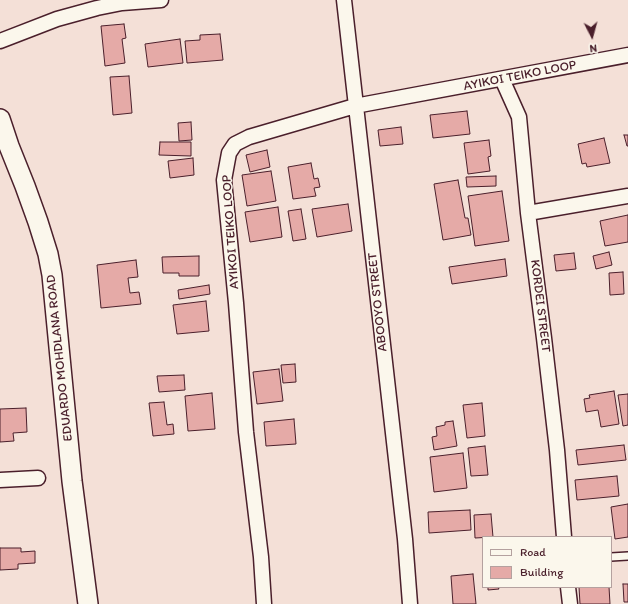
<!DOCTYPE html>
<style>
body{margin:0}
#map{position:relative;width:628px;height:604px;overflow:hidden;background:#f4e0d7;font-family:Itim,sans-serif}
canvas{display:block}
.legend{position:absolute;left:482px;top:536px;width:130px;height:52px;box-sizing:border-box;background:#fbf7ec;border:1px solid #b4a19f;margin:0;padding:5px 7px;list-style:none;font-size:12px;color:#4a1f2b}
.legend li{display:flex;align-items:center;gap:8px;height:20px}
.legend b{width:20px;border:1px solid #b4a19f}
.north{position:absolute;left:572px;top:16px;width:40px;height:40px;-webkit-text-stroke:3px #fbf7ec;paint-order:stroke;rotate:174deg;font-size:11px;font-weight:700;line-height:16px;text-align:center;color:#4a1f2b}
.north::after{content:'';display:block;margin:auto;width:14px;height:18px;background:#4a1f2b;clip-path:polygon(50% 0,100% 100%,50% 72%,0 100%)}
</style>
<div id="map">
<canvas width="628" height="604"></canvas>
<ul class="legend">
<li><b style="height:5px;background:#fbf7ec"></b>Road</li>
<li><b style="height:11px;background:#e5aaa7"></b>Building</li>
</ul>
<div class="north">N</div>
</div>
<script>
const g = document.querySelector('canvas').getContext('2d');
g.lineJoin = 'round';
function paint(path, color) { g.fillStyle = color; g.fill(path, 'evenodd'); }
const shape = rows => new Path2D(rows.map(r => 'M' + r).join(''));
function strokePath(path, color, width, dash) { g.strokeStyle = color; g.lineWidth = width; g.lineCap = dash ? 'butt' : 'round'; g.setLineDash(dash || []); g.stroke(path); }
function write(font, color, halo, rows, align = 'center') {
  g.font = font + ' Itim,sans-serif'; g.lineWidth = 3; g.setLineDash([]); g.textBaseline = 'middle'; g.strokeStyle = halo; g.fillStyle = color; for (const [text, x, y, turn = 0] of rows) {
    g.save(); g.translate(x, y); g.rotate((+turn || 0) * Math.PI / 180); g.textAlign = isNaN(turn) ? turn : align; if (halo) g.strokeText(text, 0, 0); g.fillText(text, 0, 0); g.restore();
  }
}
const building = shape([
 [124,24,126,38,122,39,125,63,105,66,101,26,124,24],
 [220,34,223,60,187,63,185,41,200,40,200,35,220,34],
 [180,39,183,63,148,67,145,44,180,39],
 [129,76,132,113,113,115,110,77,129,76],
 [467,111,470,134,433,138,430,115,467,111],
 [191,122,192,140,179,141,178,123,191,122],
 [401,127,403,144,380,146,378,130,401,127],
 [624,135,628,135,628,146,627,146,624,135],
 [604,138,610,163,587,167,586,163,582,164,578,144,604,138],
 [489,140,491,156,488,157,490,171,468,174,464,143,489,140],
 [160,142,191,142,191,156,159,155,160,142],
 [267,150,270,167,250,172,246,155,267,150],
 [193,158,194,175,170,178,168,161,193,158],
 [311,163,314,179,318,178,320,187,314,188,316,196,293,199,288,167,311,163],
 [271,171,276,201,247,206,242,175,271,171],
 [496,176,496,186,467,187,466,177,496,176],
 [458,180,465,218,468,218,471,235,443,240,434,184,458,180],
 [502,191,509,241,475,246,468,196,502,191],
 [348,204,352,231,317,237,312,209,348,204],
 [278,207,282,237,250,242,245,212,278,207],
 [301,209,306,239,293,241,288,211,301,209],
 [628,215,628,242,605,246,600,221,628,215],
 [609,252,612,265,596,269,593,256,609,252],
 [574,253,576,269,556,271,554,255,574,253],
 [199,256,199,276,179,276,179,273,163,273,162,257,199,256],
 [505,259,507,276,452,284,449,267,505,259],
 [136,260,138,277,128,278,130,293,139,292,141,304,101,308,97,265,136,260],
 [623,272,624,294,610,295,609,273,623,272],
 [209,285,210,294,179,299,178,290,209,285],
 [206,301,209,331,177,334,173,305,206,301],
 [295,364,296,382,283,383,281,365,295,364],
 [279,369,283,401,257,404,253,372,279,369],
 [184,375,185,390,159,392,157,376,184,375],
 [614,391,619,424,601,427,598,410,586,412,584,399,590,398,589,395,614,391],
 [212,393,215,429,188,431,185,396,212,393],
 [628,394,628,425,623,426,618,395,628,394],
 [164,402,167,425,173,424,174,434,153,436,149,403,164,402],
 [482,403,485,436,467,438,463,405,482,403],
 [26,408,27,432,13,433,14,441,0,442,0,409,26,408],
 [294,419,296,444,266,446,264,422,294,419],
 [453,421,457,446,434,450,432,437,437,436,436,427,445,425,445,422,453,421],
 [624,445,626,460,578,465,576,450,624,445],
 [485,446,488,475,471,476,468,448,485,446],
 [463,453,467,488,434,492,430,457,463,453],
 [617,476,619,496,577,500,575,480,617,476],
 [628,504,628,537,615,539,611,507,628,504],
 [470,510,471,530,429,533,428,512,470,510],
 [491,514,493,537,475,538,474,515,491,514],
 [0,548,21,548,21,552,35,551,35,563,18,564,18,569,0,570,0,548],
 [473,574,476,604,453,604,451,576,473,574],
 [623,584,628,584,628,602,624,602,623,584],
 [488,587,498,587,499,589,488,590,488,587],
 [579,587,609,587,610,604,580,604,579,587]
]);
const service = shape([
 [611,557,628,556]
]);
const minor = shape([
 [344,0,405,539,410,604],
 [0,41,57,19,97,8,122,3,161,0],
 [502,79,519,117,528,213,544,338,557,450,564,537],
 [528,213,628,196],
 [0,480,38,478],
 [568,587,570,604],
 [264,604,261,557,246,432,236,303,224,180,229,153,235,144,249,137,355,106,628,55]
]);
const secondary = shape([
 [0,119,9,146,25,186,38,222,48,254,52,275,72,481,88,604]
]);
const streetNames = [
 ["AYIKOI TEIKO LOOP",520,76,-11],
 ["AYIKOI TEIKO LOOP",231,232,-94],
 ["ABOOYO STREET",378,302,-96],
 ["KORDEI STREET",540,306,83],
 ["EDUARDO MOHDLANA ROAD",60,358,-96]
];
paint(building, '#e5aaa7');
strokePath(building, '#4a1f2b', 1);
strokePath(service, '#4a1f2b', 10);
strokePath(minor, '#4a1f2b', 17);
strokePath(secondary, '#4a1f2b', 22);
strokePath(service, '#fbf7ec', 7);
strokePath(minor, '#fbf7ec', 14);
strokePath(secondary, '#fbf7ec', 19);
write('13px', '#4a1f2b', '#fbf7ec', streetNames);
</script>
